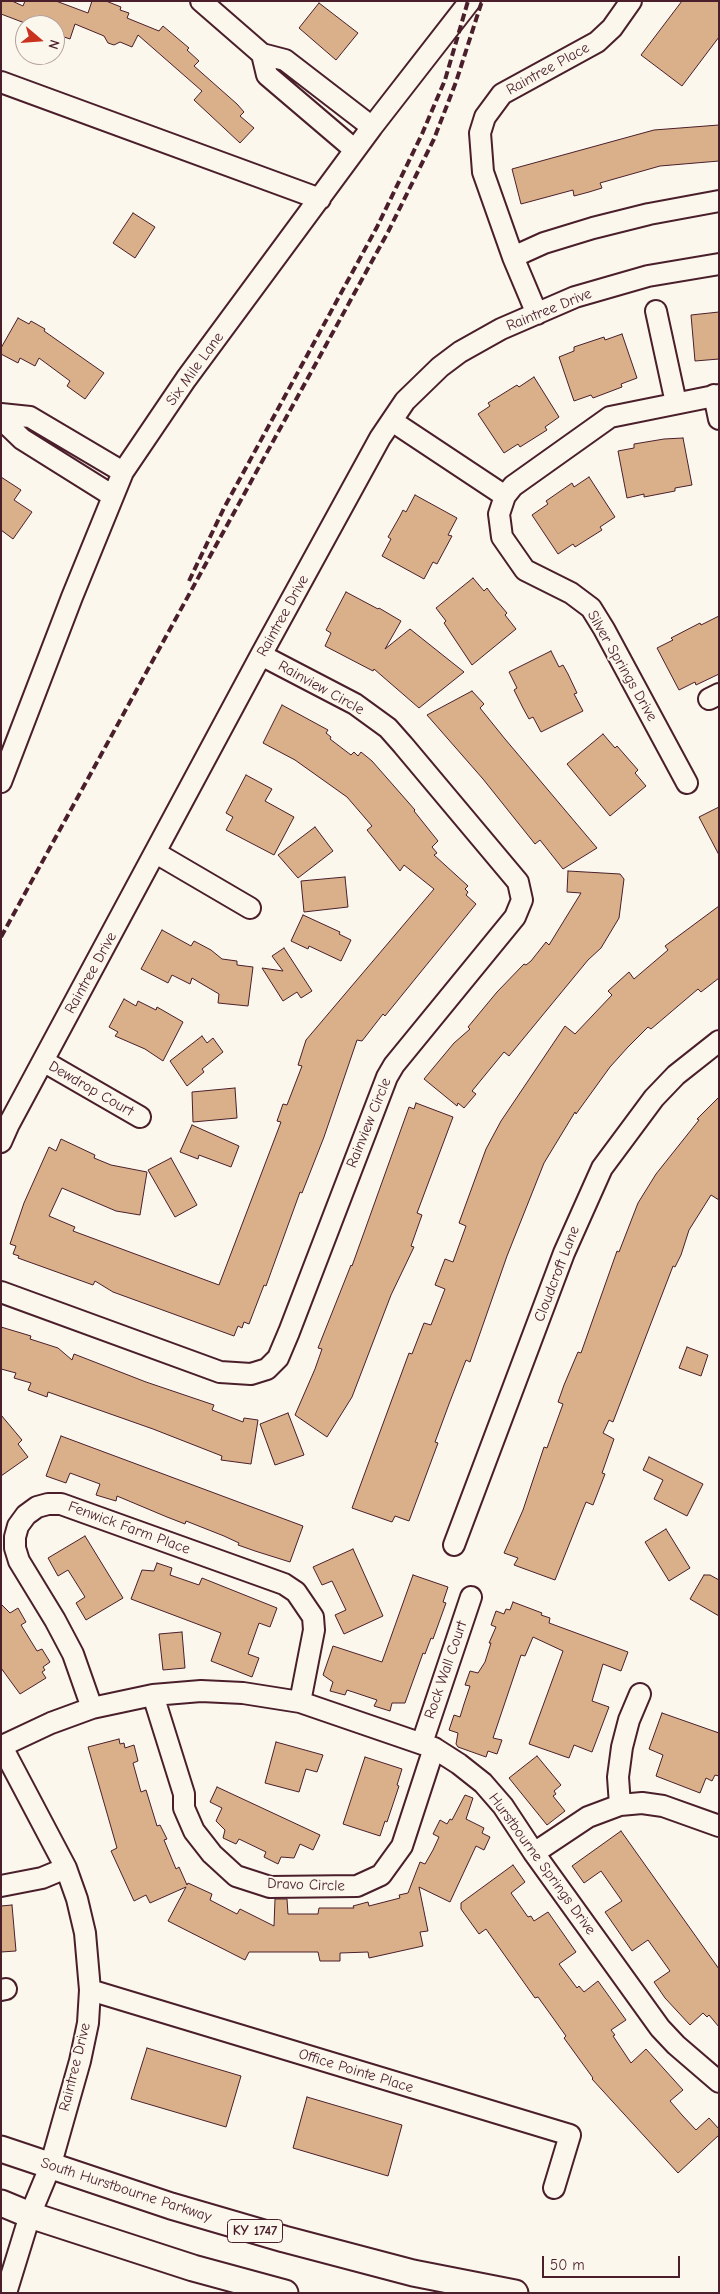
<!DOCTYPE html>
<style>
body{margin:0}
#map{position:relative;width:720px;height:2294px;overflow:hidden;background:#fbf7ec;font-family:"Comic Neue",sans-serif}
canvas{display:block}
.frame{position:absolute;inset:0;border:2px solid #4a1f2b;pointer-events:none}
.north{position:absolute;left:15px;top:15px;width:50px;height:50px;box-sizing:border-box;background:#fbf7ec;border:1px solid #b4a19f;border-radius:50%;rotate:108deg;font-size:14px;font-weight:700;line-height:20px;text-align:center;color:#4a1f2b}
.north::after{content:'';display:block;margin:auto;width:18px;height:22px;background:#c8321e;clip-path:polygon(50% 0,100% 100%,50% 72%,0 100%)}
.scale{position:absolute;left:542px;top:2256px;width:138px;height:22px;box-sizing:border-box;border:2px solid #4a1f2b;border-top:0;padding-left:6px;font-size:15px;line-height:18px;white-space:nowrap;color:#4a1f2b;-webkit-text-stroke:4px #fbf7ec;paint-order:stroke}
</style>
<div id="map">
<canvas width="720" height="2294"></canvas>
<div class="frame"></div>
<div class="north">N</div>
<div class="scale">50 m</div>
</div>
<script>
const g = document.querySelector('canvas').getContext('2d');
g.lineJoin = 'round';
function paint(path, color) { g.fillStyle = color; g.fill(path, 'evenodd'); }
const shape = rows => new Path2D(rows.map(r => 'M' + r).join(''));
function strokePath(path, color, width, dash) { g.strokeStyle = color; g.lineWidth = width; g.lineCap = dash ? 'butt' : 'round'; g.setLineDash(dash || []); g.stroke(path); }
function write(font, color, halo, rows, align = 'center') {
  g.font = font + ' "Comic Neue",sans-serif'; g.lineWidth = 4; g.setLineDash([]); g.textBaseline = 'middle'; g.strokeStyle = halo; g.fillStyle = color; for (const [text, x, y, turn = 0] of rows) {
    g.save(); g.translate(x, y); g.rotate((+turn || 0) * Math.PI / 180); g.textAlign = isNaN(turn) ? turn : align; if (halo) g.strokeText(text, 0, 0); g.fillText(text, 0, 0); g.restore();
  }
}
const building = shape([
 [1,1,12,1,23,6,25,1,56,1,88,13,92,1,106,1,121,7,120,10,129,13,127,18,159,31,163,26,189,48,187,50,199,61,194,66,237,104,244,112,240,116,254,128,240,143,194,100,202,91,138,35,132,47,120,42,114,45,108,43,104,36,75,24,70,39,55,34,55,25,30,25,1,14,1,1],
 [682,1,719,1,719,37,682,86,641,55,682,1],
 [319,3,358,33,336,60,299,28,319,3],
 [719,125,719,161,660,166,600,183,602,188,589,192,574,196,573,190,521,204,512,169,654,130,719,125],
 [133,213,155,227,135,258,113,243,133,213],
 [719,312,719,359,695,361,691,315,719,312],
 [18,318,29,324,31,321,45,329,44,331,104,373,85,399,67,386,70,381,39,358,35,366,20,358,18,363,1,354,1,348,18,318],
 [622,334,637,378,621,384,622,387,593,398,591,395,574,401,559,357,574,351,574,347,604,337,605,340,622,334],
 [534,377,559,417,545,427,547,430,520,447,518,444,504,453,478,414,490,406,488,403,517,385,519,387,534,377],
 [683,438,692,485,675,488,675,491,644,497,644,494,627,498,618,451,634,448,634,444,664,439,683,438],
 [1,477,21,490,14,500,32,512,13,539,1,530,1,477],
 [589,477,615,517,600,527,602,530,575,547,573,544,558,554,532,515,548,504,546,501,572,483,574,487,589,477],
 [415,495,457,518,448,535,452,536,437,564,433,562,424,579,382,556,391,539,388,537,400,516,403,510,406,512,415,495],
 [473,578,484,591,487,588,496,600,507,613,505,615,516,629,472,665,444,623,446,621,436,608,473,578],
 [346,592,378,609,379,608,401,621,385,649,410,629,464,672,419,708,374,669,373,671,325,646,331,633,326,630,346,592],
 [719,616,719,674,696,685,695,682,679,690,657,648,673,640,671,638,700,623,701,625,719,616],
 [551,651,559,667,563,665,568,674,577,693,574,694,583,711,541,732,533,717,529,719,523,708,514,690,517,688,509,672,551,651],
 [472,691,484,704,480,708,505,739,597,848,563,869,540,840,535,844,483,779,427,715,472,691],
 [282,705,328,730,326,733,331,737,330,739,351,755,354,752,358,756,361,752,372,761,415,810,414,811,438,841,432,847,437,853,434,855,468,886,465,889,468,892,466,895,476,904,385,1016,383,1014,362,1041,357,1040,324,1137,302,1193,300,1192,266,1286,264,1285,249,1324,244,1322,242,1328,238,1326,234,1336,113,1292,95,1281,93,1285,18,1258,19,1256,13,1254,16,1246,10,1244,24,1203,49,1147,56,1151,61,1139,95,1155,94,1158,111,1165,147,1172,140,1215,116,1211,62,1188,49,1216,75,1227,73,1231,219,1285,281,1122,277,1121,283,1104,287,1105,302,1066,298,1065,306,1040,434,889,404,865,400,871,367,830,372,826,347,797,295,760,263,743,282,705],
 [603,734,615,748,617,746,638,770,635,773,646,786,610,816,567,764,603,734],
 [246,775,272,789,265,801,294,817,274,855,226,830,233,817,226,813,246,775],
 [719,807,719,855,699,817,719,807],
 [315,827,333,851,298,878,278,855,315,827],
 [568,871,620,874,624,879,619,918,601,948,588,960,509,1056,504,1052,472,1091,476,1094,464,1108,458,1103,457,1106,424,1079,454,1043,470,1029,468,1027,497,992,524,964,526,965,531,961,546,942,549,945,581,893,567,892,568,871],
 [345,877,348,907,304,912,301,881,345,877],
 [719,906,719,978,701,992,698,989,651,1029,648,1027,628,1047,610,1067,576,1114,575,1112,544,1163,507,1256,470,1362,466,1360,449,1404,435,1442,438,1443,409,1521,395,1516,392,1522,352,1508,409,1353,412,1354,424,1323,431,1325,445,1289,435,1285,445,1259,453,1262,466,1226,459,1223,486,1149,501,1121,565,1026,575,1034,612,995,608,991,629,972,634,979,668,950,665,946,719,906],
 [303,915,340,932,339,934,351,940,341,961,309,946,308,949,291,941,303,915],
 [162,930,191,946,194,941,211,950,222,959,237,961,237,965,253,967,248,1006,218,1003,219,994,192,978,190,984,172,975,168,983,141,969,162,930],
 [284,948,312,991,301,998,297,992,283,1001,262,968,283,971,272,956,284,948],
 [124,999,136,1006,138,1001,156,1010,157,1007,183,1022,163,1061,145,1049,115,1036,118,1032,109,1027,124,999],
 [202,1036,207,1043,213,1038,223,1052,202,1069,204,1072,187,1086,170,1061,202,1036],
 [235,1088,237,1118,193,1122,192,1092,235,1088],
 [719,1097,719,1200,711,1195,689,1230,681,1255,675,1267,673,1266,613,1422,609,1420,603,1433,614,1439,602,1473,605,1474,593,1505,586,1502,555,1580,514,1565,518,1558,504,1553,523,1510,544,1447,547,1448,563,1404,558,1402,564,1385,578,1352,581,1353,617,1251,619,1252,638,1203,656,1174,699,1120,697,1119,719,1097],
 [416,1103,453,1117,417,1213,422,1215,411,1246,414,1247,391,1295,352,1397,327,1437,295,1415,315,1369,322,1349,318,1348,351,1265,352,1266,409,1107,414,1109,416,1103],
 [192,1125,239,1146,231,1167,199,1155,198,1159,180,1152,192,1125],
 [171,1158,197,1205,175,1217,148,1170,171,1158],
 [1,1327,31,1336,30,1339,58,1348,72,1360,74,1354,146,1382,214,1405,212,1410,243,1422,244,1418,258,1420,251,1464,221,1460,222,1456,153,1429,48,1392,47,1397,28,1390,31,1383,14,1378,16,1373,1,1369,1,1327],
 [687,1347,708,1355,701,1376,679,1368,687,1347],
 [288,1413,304,1455,275,1465,260,1424,288,1413],
 [1,1415,22,1440,18,1444,28,1457,1,1476,1,1415],
 [61,1436,303,1526,290,1562,255,1551,238,1545,239,1543,224,1536,186,1521,185,1524,167,1517,117,1496,116,1501,96,1495,100,1484,70,1473,66,1483,46,1476,61,1436],
 [649,1457,703,1484,687,1516,654,1499,663,1480,643,1470,649,1457],
 [666,1529,690,1568,669,1581,645,1542,666,1529],
 [85,1536,123,1598,86,1620,76,1603,85,1597,68,1570,58,1576,48,1558,85,1536],
 [353,1549,383,1616,344,1634,335,1615,346,1610,332,1581,322,1585,313,1567,353,1549],
 [157,1563,172,1568,170,1575,199,1585,202,1578,277,1608,270,1627,259,1623,248,1654,259,1658,252,1677,211,1661,221,1633,131,1599,142,1570,154,1571,157,1563],
 [413,1575,448,1587,443,1602,446,1603,433,1639,431,1638,425,1654,423,1653,405,1703,392,1703,390,1711,374,1706,377,1700,347,1690,345,1695,330,1691,333,1682,323,1675,333,1646,382,1662,413,1575],
 [704,1575,710,1575,719,1580,719,1616,690,1599,704,1575],
 [513,1602,542,1613,541,1615,550,1618,549,1623,628,1652,621,1671,603,1664,592,1701,609,1707,592,1752,574,1745,569,1758,529,1744,563,1651,533,1637,525,1656,521,1655,493,1738,502,1740,497,1754,488,1751,486,1757,458,1747,456,1744,458,1733,449,1730,454,1715,460,1717,464,1704,470,1686,465,1685,470,1671,478,1673,485,1662,491,1643,489,1643,496,1627,491,1625,496,1611,504,1614,506,1609,510,1610,513,1602],
 [1,1604,10,1613,18,1608,26,1622,21,1625,37,1651,42,1649,50,1662,43,1667,45,1670,42,1672,46,1678,20,1694,1,1668,1,1604],
 [182,1632,185,1668,163,1670,159,1634,182,1632],
 [662,1713,719,1733,719,1776,715,1775,712,1781,706,1778,700,1793,656,1776,663,1755,649,1749,662,1713],
 [119,1739,120,1744,124,1743,125,1748,134,1745,138,1761,133,1763,141,1792,146,1790,157,1826,160,1825,167,1839,164,1840,176,1869,179,1867,187,1885,188,1883,212,1894,210,1900,237,1914,240,1909,274,1926,275,1899,287,1899,288,1914,318,1914,319,1908,354,1908,353,1906,368,1902,369,1906,400,1898,399,1895,408,1893,420,1862,425,1864,433,1850,439,1837,433,1834,440,1820,447,1824,450,1819,452,1820,465,1795,473,1798,466,1819,484,1828,482,1833,490,1837,484,1850,476,1846,450,1902,419,1887,428,1931,420,1932,423,1946,369,1958,368,1952,340,1953,340,1961,320,1961,318,1952,249,1952,245,1960,168,1921,186,1887,150,1903,146,1895,134,1901,111,1851,117,1848,88,1747,119,1739],
 [276,1742,323,1755,317,1772,306,1769,299,1792,265,1783,276,1742],
 [537,1756,561,1785,554,1791,556,1794,553,1796,565,1811,547,1825,509,1778,537,1756],
 [365,1757,402,1769,397,1785,399,1786,387,1822,385,1821,380,1836,343,1824,365,1757],
 [217,1787,320,1835,313,1850,300,1844,294,1858,281,1857,278,1864,264,1857,266,1852,239,1839,236,1844,223,1838,225,1830,216,1821,222,1808,210,1802,217,1787],
 [621,1831,719,1969,719,2027,709,2015,707,2017,703,2013,690,2025,665,1998,654,1982,670,1971,648,1940,632,1951,605,1912,622,1901,601,1871,584,1883,572,1866,621,1831],
 [513,1865,525,1882,511,1893,528,1917,531,1916,534,1921,548,1912,576,1952,559,1964,577,1988,579,1986,584,1992,598,1981,626,2020,611,2030,615,2035,613,2036,631,2063,646,2049,683,2090,670,2101,682,2115,696,2130,709,2118,719,2129,719,2135,678,2173,592,2079,593,2078,564,2038,566,2036,538,1997,535,1998,486,1929,479,1934,461,1909,461,1903,513,1865],
 [12,1905,16,1951,1,1952,1,1906,12,1905],
 [147,2048,241,2076,226,2127,131,2099,147,2048],
 [307,2097,402,2125,388,2176,293,2148,307,2097]
]);
const minor = shape([
 [201,1,262,54,285,60,372,127],
 [262,54,267,75,355,150],
 [1,82,320,199],
 [513,257,544,243,593,228,649,214,719,201],
 [656,311,676,403],
 [537,314,513,257,483,172,480,133,485,117,502,94,597,42,612,28,631,1],
 [714,395,719,419],
 [1,414,30,417,123,472],
 [1,419,22,439,113,496],
 [392,421,505,496],
 [709,699,719,694],
 [1,782,72,597,123,472,186,379,372,127,470,1],
 [687,783,604,629,591,608,571,593,525,570,502,537,499,514,505,496,513,486,610,417,719,395],
 [156,853,250,908],
 [43,1061,140,1117],
 [1,1142,9,1124,261,655,380,438,405,401,440,367,460,352,501,329,575,297,648,276,719,264],
 [1,1292,220,1372,251,1374,267,1369,278,1358,289,1332,387,1077,394,1065,515,917,522,900,518,882,403,745,388,728,355,704,261,655],
 [454,1545,564,1253,602,1168,654,1098,676,1075,719,1041],
 [153,1695,184,1794,184,1808,194,1831,212,1854,236,1876,270,1887,357,1886,381,1875,402,1846,434,1748],
 [92,1708,73,1654,55,1620,19,1561,15,1548,15,1537,18,1526,26,1515,37,1507,48,1504,61,1504,284,1584,296,1592,313,1617,314,1630,300,1702],
 [422,1743,471,1597],
 [1,1745,66,1868,77,1899,85,1933,90,1990,88,2023,80,2061,50,2167,30,2215,6,2293],
 [2,1746,51,1723,92,1708,153,1695,201,1691,243,1693,300,1702,434,1748,459,1764,483,1783,503,1806,534,1853,660,2028,676,2045,719,2082],
 [620,1805,618,1777,622,1747,629,1720,640,1694],
 [534,1853,588,1817,620,1805,642,1803,663,1806,719,1826],
 [1,1886,42,1878,66,1868],
 [1,1990,6,1989],
 [90,1990,570,2135,554,2188]
]);
const major = shape([
 [1,2149,171,2206,284,2239,413,2273,515,2293],
 [1,2203,30,2215,193,2268,285,2293]
]);
const rail = shape([
 [189,581,224,508,377,227,422,134,445,80,468,1],
 [1,937,388,232,434,139,456,82,482,1]
]);
const shields = [
 [255,2231,55]
];
const shieldNames = [
 ["KY 1747",255,2231]
];
const streetNames = [
 ["Raintree Place",548,69,-29],
 ["Raintree Drive",549,310,-22],
 ["Six Mile Lane",195,369,-54],
 ["Raintree Drive",283,616,-61],
 ["Silver Springs Drive",622,666,60],
 ["Rainview Circle",321,688,29],
 ["Raintree Drive",91,973,-61],
 ["Dewdrop Court",91,1089,30],
 ["Rainview Circle",369,1123,-68],
 ["Cloudcroft Lane",557,1274,-69],
 ["Fenwick Farm Place",129,1528,20],
 ["Rock Wall Court",446,1670,-71],
 ["Hurstbourne Springs Drive",542,1864,54],
 ["Dravo Circle",306,1885,2],
 ["Raintree Drive",75,2067,-76],
 ["Office Pointe Place",356,2071,17],
 ["South Hurstbourne Parkway",126,2190,18]
];
paint(building, '#dab08a');
strokePath(building, '#4a1f2b', 1);
strokePath(minor, '#4a1f2b', 24);
strokePath(major, '#4a1f2b', 29);
strokePath(minor, '#fbf7ec', 20);
strokePath(major, '#fbf7ec', 25);
strokePath(rail, '#4a1f2b', 4, [8, 4]);
for (const [x, y, w] of shields) { const box = new Path2D(); box.roundRect(x - w / 2, y - 11.5, w, 23, 4); g.fillStyle = '#fbf7ec'; g.fill(box); strokePath(box, '#4a1f2b', 1); }
write('bold 14px', '#4a1f2b', null, shieldNames);
write('15px', '#4a1f2b', '#fbf7ec', streetNames);
</script>
